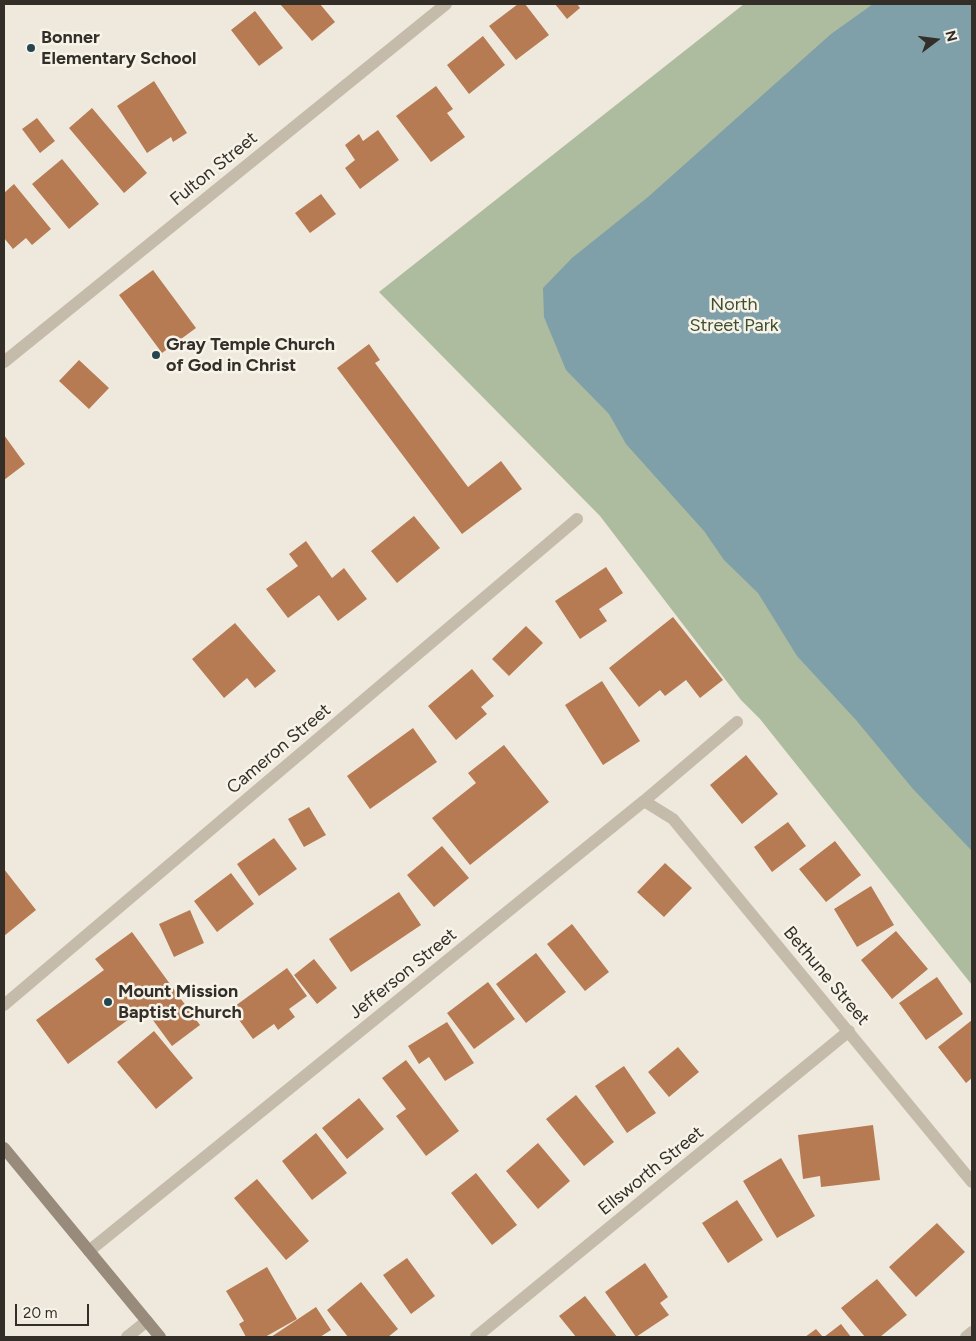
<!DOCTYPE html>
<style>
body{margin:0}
#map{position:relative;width:976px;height:1341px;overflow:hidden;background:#efe9dd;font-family:Figtree,sans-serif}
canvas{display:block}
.frame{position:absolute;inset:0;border:5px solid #342e29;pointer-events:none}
.north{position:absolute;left:911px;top:15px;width:50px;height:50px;-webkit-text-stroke:4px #f7f3e8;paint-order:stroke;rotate:75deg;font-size:14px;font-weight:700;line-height:20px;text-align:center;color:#342e29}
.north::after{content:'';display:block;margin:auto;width:18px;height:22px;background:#342e29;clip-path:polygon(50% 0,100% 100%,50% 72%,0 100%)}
.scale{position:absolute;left:15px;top:1304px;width:74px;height:22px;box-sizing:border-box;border:2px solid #342e29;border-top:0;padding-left:6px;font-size:15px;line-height:18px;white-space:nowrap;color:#342e29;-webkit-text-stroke:4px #f7f3e8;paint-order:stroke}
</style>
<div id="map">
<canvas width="976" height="1341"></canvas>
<div class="frame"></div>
<div class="north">N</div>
<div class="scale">20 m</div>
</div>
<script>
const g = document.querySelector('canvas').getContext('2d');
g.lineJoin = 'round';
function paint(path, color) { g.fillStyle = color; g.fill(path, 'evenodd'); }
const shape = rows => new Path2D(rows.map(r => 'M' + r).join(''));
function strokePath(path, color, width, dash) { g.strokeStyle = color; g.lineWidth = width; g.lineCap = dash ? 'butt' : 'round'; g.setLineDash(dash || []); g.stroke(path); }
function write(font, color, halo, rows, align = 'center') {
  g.font = font + ' Figtree,sans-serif'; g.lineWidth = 5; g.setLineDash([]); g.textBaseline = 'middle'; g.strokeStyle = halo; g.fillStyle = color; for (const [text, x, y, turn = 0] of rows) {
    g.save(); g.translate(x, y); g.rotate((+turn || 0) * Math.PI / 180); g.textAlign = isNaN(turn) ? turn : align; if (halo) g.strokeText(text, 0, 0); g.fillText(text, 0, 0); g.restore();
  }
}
const green = shape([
 [744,4,972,4,972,985,760,719,741,700,600,516,379,292]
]);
const water = shape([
 [873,4,972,4,972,851,913,789,856,720,797,656,758,593,724,560,704,531,626,444,609,414,566,370,544,317,543,288,572,258,648,197,831,34]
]);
const building = shape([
 [280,4,320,4,335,22,312,41],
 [518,4,525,4,549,35,516,60,489,26],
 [555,4,577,4,580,8,567,19],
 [255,11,283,48,259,66,231,30],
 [483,36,505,65,469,94,447,65],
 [154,81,187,133,173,142,171,137,147,153,117,106],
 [436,86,453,109,447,113,465,137,431,162,396,116],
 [92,108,147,173,124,193,69,128],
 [37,118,55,141,40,153,22,129],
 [378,130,399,160,360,189,345,168,355,160,345,145,359,134,363,141],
 [62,159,99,204,69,229,32,184],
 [14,184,51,229,32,245,26,238,13,249,4,238,4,193],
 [321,194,336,214,310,233,295,213],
 [153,270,196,328,162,353,119,295],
 [369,344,380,360,375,363,468,487,501,461,522,489,462,534,337,368],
 [79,360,109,388,89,409,59,381],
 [4,435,25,464,4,480],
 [414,516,440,548,397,583,371,551],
 [306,541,332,578,344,568,367,599,338,621,319,595,288,618,266,589,298,566,289,554],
 [606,567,623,593,599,609,607,621,580,639,555,601],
 [673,617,723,680,700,698,686,680,665,696,660,690,639,707,609,668],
 [235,623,276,671,255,688,247,678,224,698,192,659],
 [526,626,543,643,509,676,492,659],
 [472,669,494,696,481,707,487,714,456,740,428,706],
 [602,681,640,741,603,765,565,705],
 [413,728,437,762,370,809,347,776],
 [504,745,549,802,470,865,432,818,476,783,468,773],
 [746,755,778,794,742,824,710,785],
 [309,807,326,835,304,847,288,819],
 [788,822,806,846,772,872,754,847],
 [274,838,297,869,259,896,237,864],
 [835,841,861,875,826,902,799,869],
 [442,846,469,878,434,907,407,875],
 [665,863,692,888,664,917,637,892],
 [4,869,36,910,4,936],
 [231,873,254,904,217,932,194,901],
 [871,886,894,925,857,947,834,909],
 [399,892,421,925,351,972,329,939],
 [190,910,204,943,174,957,159,924],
 [572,924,609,972,585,991,547,944],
 [896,931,928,969,892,999,861,960],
 [132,932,200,1025,172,1046,144,1008,68,1064,36,1020,104,970,95,959],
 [536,953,566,992,526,1023,496,984],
 [314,959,337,988,317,1004,294,975],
 [287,968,307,996,289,1009,295,1017,278,1030,274,1024,253,1039,231,1009],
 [937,977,963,1014,926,1040,899,1003],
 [488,982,515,1019,474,1049,447,1013],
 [972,1020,972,1078,966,1083,938,1047],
 [447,1022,474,1063,445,1081,429,1057,419,1064,408,1046],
 [154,1031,193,1078,156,1109,117,1062],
 [678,1047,699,1072,669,1097,648,1072],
 [406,1060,459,1131,426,1156,396,1116,406,1109,382,1078],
 [624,1066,656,1113,627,1133,595,1086],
 [576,1095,614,1142,584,1166,546,1119],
 [359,1098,384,1129,347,1159,322,1128],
 [873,1125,880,1180,821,1187,820,1176,803,1179,798,1135],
 [316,1133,347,1173,312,1200,282,1161],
 [538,1143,570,1181,538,1209,506,1171],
 [781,1158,815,1216,777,1238,743,1181],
 [476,1173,517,1225,492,1245,451,1193],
 [257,1179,309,1241,286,1260,234,1198],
 [737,1200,763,1240,728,1263,702,1223],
 [937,1223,965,1252,916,1297,889,1267],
 [407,1258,435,1296,411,1314,383,1275],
 [645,1263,668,1297,660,1303,669,1315,636,1337,605,1292],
 [267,1267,297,1319,265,1337,246,1337,239,1324,244,1321,226,1291],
 [877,1279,907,1315,880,1337,865,1337,841,1308],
 [361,1282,398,1329,388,1337,348,1337,327,1310],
 [585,1296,617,1337,576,1337,559,1316],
 [316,1307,331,1330,320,1337,271,1337],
 [841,1324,851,1337,824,1337],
 [816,1329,823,1337,805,1337]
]);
const minor = shape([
 [4,362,446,4],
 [644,801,673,819,972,1182],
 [4,1005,577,519],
 [89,1251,644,801,737,722],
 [127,1337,147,1321],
 [476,1337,849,1031],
 [966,1337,972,1332]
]);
const secondary = shape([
 [4,1148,160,1337]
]);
const markers = [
 [31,48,5,"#234650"],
 [156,355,5,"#234650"],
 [108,1002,5,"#234650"]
];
const poiNames = [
 ["Bonner",41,38],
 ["Elementary School",41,59],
 ["Gray Temple Church",166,345],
 ["of God in Christ",166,366],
 ["Mount Mission",118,992],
 ["Baptist Church",118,1013]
];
const streetNames = [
 ["Fulton Street",214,169,-39],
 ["Cameron Street",279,749,-40],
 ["Jefferson Street",403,974,-39],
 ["Bethune Street",826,976,50],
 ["Ellsworth Street",651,1171,-39]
];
const parkNames = [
 ["North",734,305],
 ["Street Park",734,326]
];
paint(green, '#adbc9e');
paint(water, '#7fa0a8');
paint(building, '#b67b53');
strokePath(minor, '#c5bbaa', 12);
strokePath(secondary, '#988b7c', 12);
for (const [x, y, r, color] of markers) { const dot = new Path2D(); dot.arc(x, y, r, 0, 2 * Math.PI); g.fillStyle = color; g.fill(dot); strokePath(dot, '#f7f3e8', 2); }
write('bold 18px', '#342e29', '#f7f3e8', poiNames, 'left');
write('18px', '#342e29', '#f7f3e8', streetNames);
write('18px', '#3e4f30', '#f7f3e8', parkNames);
</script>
